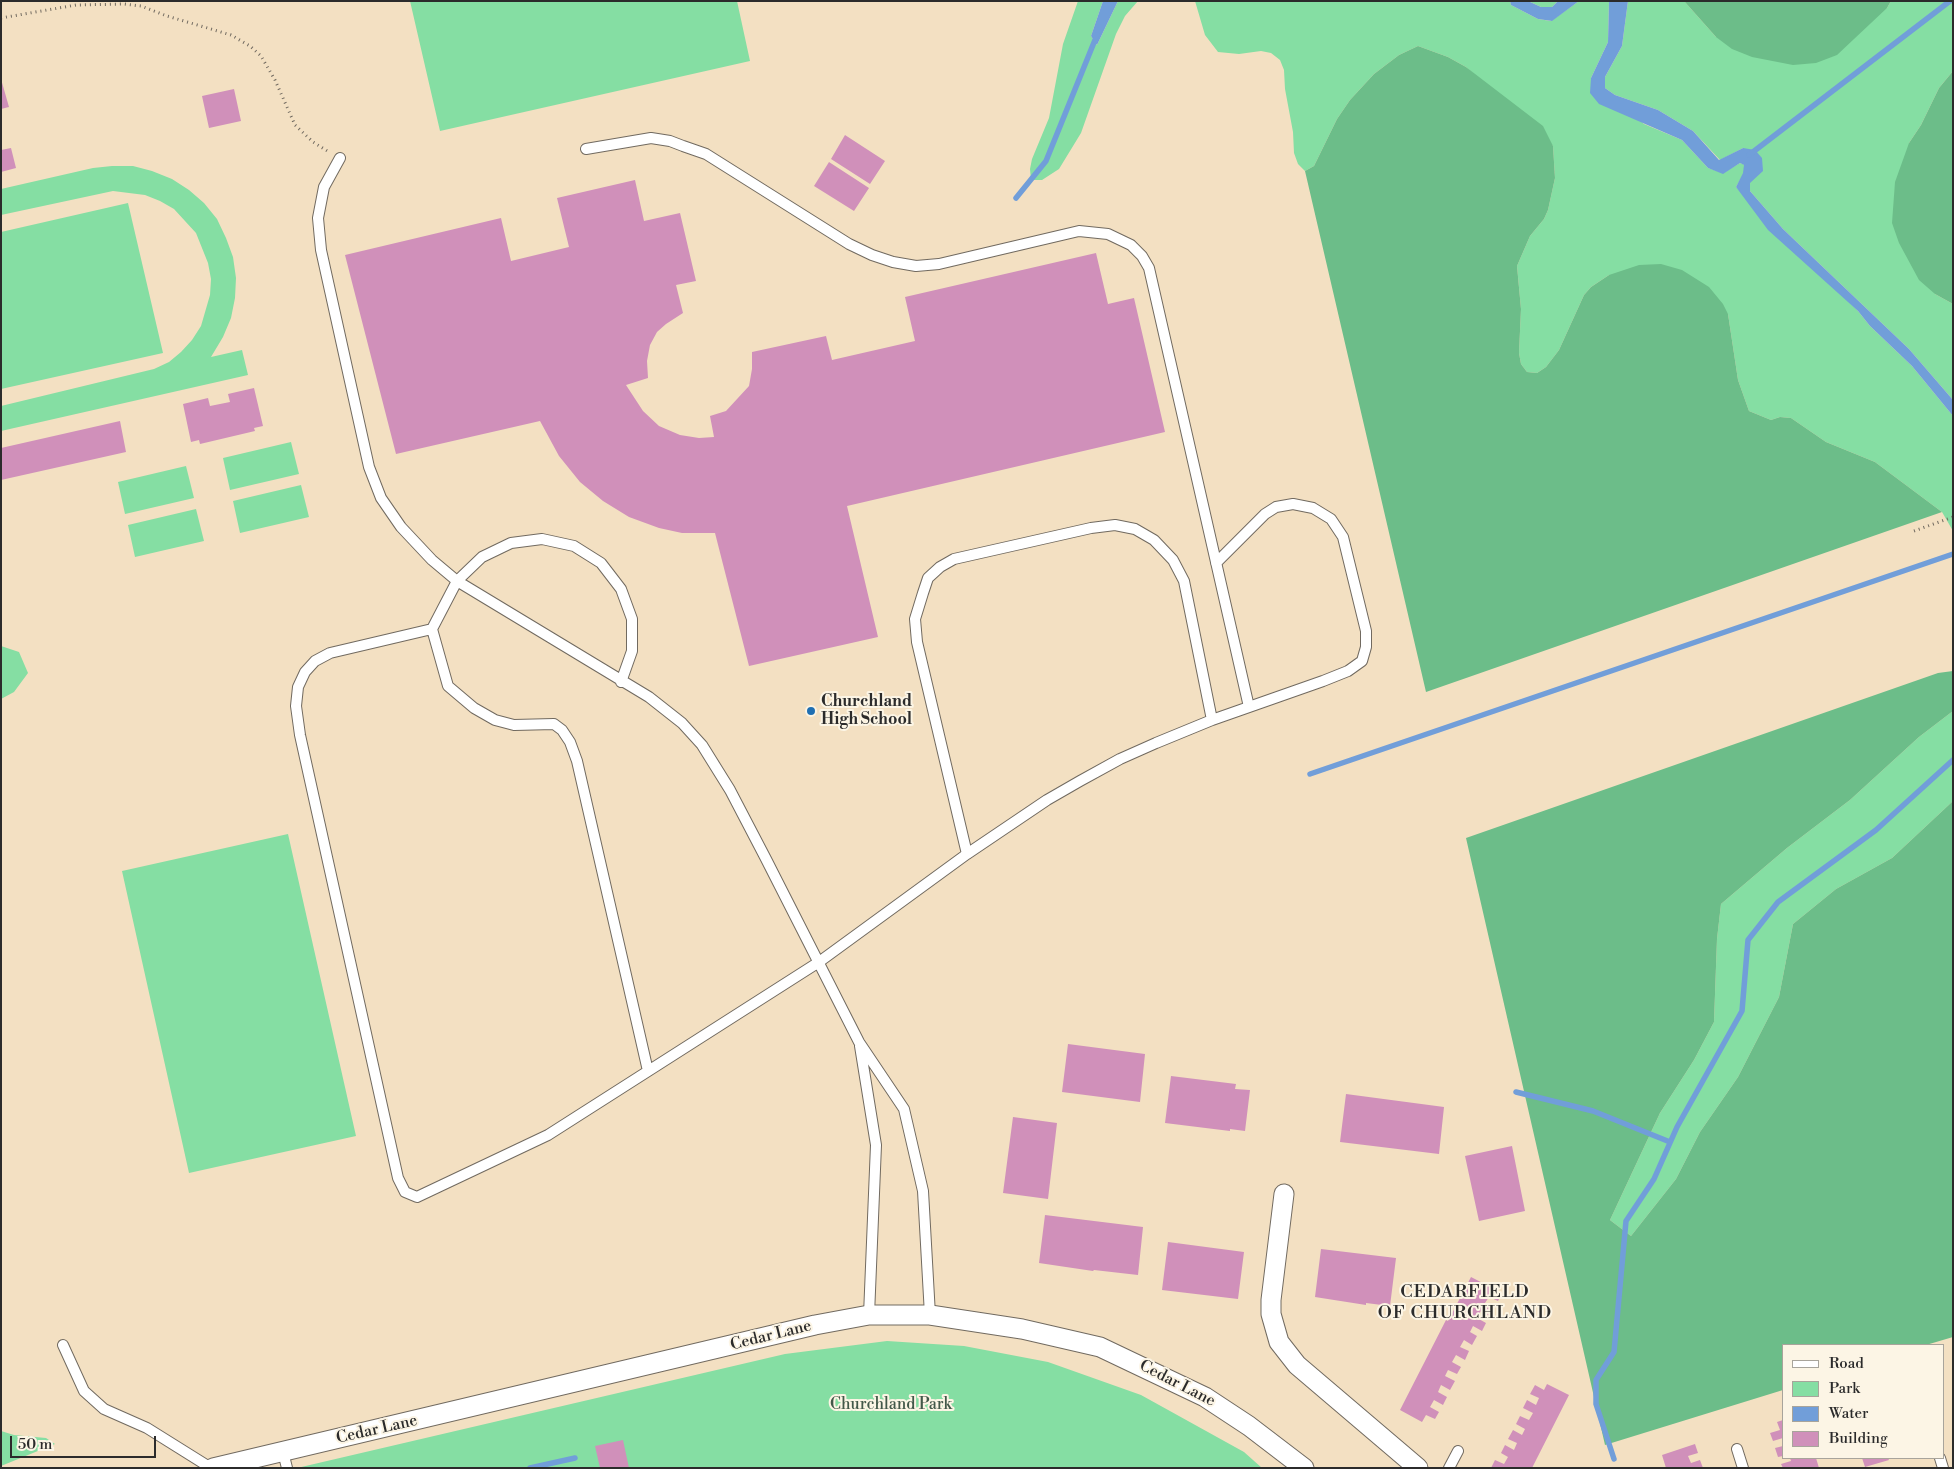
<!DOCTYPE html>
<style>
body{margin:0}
#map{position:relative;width:1954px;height:1469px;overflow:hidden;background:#f3e0c2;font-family:"Libre Bodoni",serif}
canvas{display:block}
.frame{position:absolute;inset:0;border:2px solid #2b2b2b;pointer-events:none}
.legend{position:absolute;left:1782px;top:1344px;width:162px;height:115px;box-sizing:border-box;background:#fcf5e5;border:1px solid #a8a49b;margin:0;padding:6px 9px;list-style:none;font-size:15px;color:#2b2b2b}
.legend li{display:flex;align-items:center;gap:10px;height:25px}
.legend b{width:25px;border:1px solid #a8a49b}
.scale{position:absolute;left:10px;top:1436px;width:146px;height:22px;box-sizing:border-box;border:2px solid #2b2b2b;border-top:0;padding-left:6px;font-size:15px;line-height:18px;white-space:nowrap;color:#2b2b2b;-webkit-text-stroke:4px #fcf5e5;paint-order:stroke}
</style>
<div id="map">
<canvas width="1954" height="1469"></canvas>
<div class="frame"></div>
<ul class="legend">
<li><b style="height:6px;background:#fff"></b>Road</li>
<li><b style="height:14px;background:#85dea3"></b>Park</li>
<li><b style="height:14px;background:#719ed9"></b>Water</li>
<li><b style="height:14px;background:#d090ba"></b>Building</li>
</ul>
<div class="scale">50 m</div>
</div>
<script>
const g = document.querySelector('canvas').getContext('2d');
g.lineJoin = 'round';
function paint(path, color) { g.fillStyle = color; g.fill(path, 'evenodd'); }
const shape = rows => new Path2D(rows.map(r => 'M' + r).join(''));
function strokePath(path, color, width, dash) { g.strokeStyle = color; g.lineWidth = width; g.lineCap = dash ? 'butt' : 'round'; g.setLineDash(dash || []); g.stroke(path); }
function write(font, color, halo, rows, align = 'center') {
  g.font = font + ' "Libre Bodoni",serif'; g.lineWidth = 4; g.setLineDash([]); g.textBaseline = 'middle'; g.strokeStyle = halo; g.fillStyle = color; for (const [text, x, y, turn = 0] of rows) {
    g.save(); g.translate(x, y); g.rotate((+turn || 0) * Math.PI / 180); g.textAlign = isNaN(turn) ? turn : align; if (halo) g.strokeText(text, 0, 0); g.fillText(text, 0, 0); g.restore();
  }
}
const green = shape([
 [410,1,737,1,750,61,440,131],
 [1078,1,1103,1,1091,36,1097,45,1118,1,1138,1,1125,16,1116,34,1081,133,1059,169,1042,180,1031,180,1030,169,1032,159,1049,118,1063,44],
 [1195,1,1510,1,1511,5,1538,19,1551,21,1579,1,1609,1,1608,42,1591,78,1644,124,1682,140,1708,168,1723,173,1740,163,1745,165,1744,173,1736,187,1858,311,1870,326,1912,366,1953,416,1953,531,1942,512,1875,462,1826,442,1791,418,1780,417,1771,420,1749,411,1738,380,1728,314,1609,275,1591,287,1584,295,1559,350,1546,367,1537,373,1527,372,1521,364,1519,353,1521,309,1517,266,1530,236,1544,219,1548,210,1555,178,1553,146,1466,67,1448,57,1418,46,1399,55,1374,74,1350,100,1337,119,1314,166,1305,171,1298,164,1294,153,1293,132,1285,89,1284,70,1280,60,1271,53,1261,51,1239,54,1218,52,1205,35],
 [1528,1,1558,1,1552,7,1541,7],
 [1628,1,1684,1,1716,37,1887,8,1891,1,1953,1,1953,71,1939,88,1921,125,1909,143,1935,294,1953,304,1953,400,1909,349,1783,229,1750,191,1743,148,1720,160,1693,131,1658,110,1615,95,1605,88,1605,77,1622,46],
 [112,166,133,166,152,171,172,179,189,190,204,203,217,219,226,238,233,257,236,278,235,298,231,318,223,337,211,357,242,350,248,375,1,431,1,406,154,369,169,362,181,352,192,340,201,326,210,295,211,279,208,263,196,233,174,209,160,201,145,195,113,191,1,215,1,189,93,168],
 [128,203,163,353,1,389,1,232],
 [291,442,299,474,230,490,223,458],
 [186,466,194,498,125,514,118,482],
 [301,485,309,517,240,533,233,501],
 [196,509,204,541,135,557,128,525],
 [1,646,19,652,28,673,14,692,1,699],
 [1953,711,1953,801,1892,858,1836,889,1793,924,1779,997,1738,1077,1700,1132,1676,1179,1631,1236,1610,1220,1660,1113,1694,1060,1714,1022,1717,939,1721,904,1787,848,1850,800,1919,737],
 [288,834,356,1136,189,1173,122,871],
 [887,1341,964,1346,1048,1362,1141,1395,1244,1452,1262,1468,297,1468,785,1354],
 [1,1431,14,1435,46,1438,55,1444,1,1466]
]);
const forest = shape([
 [1684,1,1891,1,1887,8,1837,55,1816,63,1793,65,1752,57,1732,49,1716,37],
 [1418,46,1448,57,1466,67,1543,126,1553,146,1555,178,1548,210,1544,219,1530,236,1517,266,1521,309,1519,353,1521,364,1527,372,1537,373,1546,367,1559,350,1584,295,1591,287,1609,275,1639,265,1661,264,1682,270,1709,287,1723,304,1728,314,1738,380,1749,411,1771,420,1780,417,1791,418,1826,442,1875,462,1942,512,1426,692,1305,171,1314,166,1337,119,1350,100,1374,74,1399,55],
 [1953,71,1953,304,1935,294,1919,280,1899,243,1892,223,1895,182,1909,143,1921,125,1939,88],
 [1953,671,1953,711,1919,737,1850,800,1787,848,1721,904,1717,939,1714,1022,1694,1060,1660,1113,1610,1220,1631,1236,1676,1179,1700,1132,1738,1077,1779,997,1793,924,1836,889,1892,858,1953,801,1953,1337,1926,1345,1783,1345,1783,1390,1605,1445,1466,838,1938,673]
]);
const water = shape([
 [1103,1,1118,1,1097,45,1091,36],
 [1510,1,1528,1,1541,7,1552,7,1558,1,1579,1,1552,21,1538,19,1511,5],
 [1609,1,1628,1,1622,46,1605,77,1605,88,1615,95,1658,110,1693,131,1719,160,1743,148,1755,150,1762,158,1763,171,1750,183,1750,191,1783,229,1909,349,1953,400,1953,416,1912,366,1870,326,1858,311,1768,230,1736,187,1743,173,1744,165,1740,163,1723,174,1708,168,1682,140,1599,104,1590,93,1591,78,1608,42]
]);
const stream = shape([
 [1749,155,1950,1],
 [1016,198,1046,161,1097,35],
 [1310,774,1953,554],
 [1516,1092,1593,1111,1670,1142],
 [1614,1459,1596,1404,1596,1380,1614,1352,1626,1221,1654,1179,1677,1127,1742,1011,1748,940,1778,902,1876,830,1953,760],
 [530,1468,575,1458]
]);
const building = shape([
 [1,79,9,107,1,109],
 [234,89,241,121,209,128,202,96],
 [845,135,885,161,870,184,831,159],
 [11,148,16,168,1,172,1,150],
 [829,162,869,188,854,211,814,186],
 [635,180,644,221,680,213,696,281,676,285,683,313,666,324,657,332,650,345,647,361,648,378,626,385,643,411,659,426,680,435,699,438,714,437,710,416,726,411,749,386,752,369,752,352,826,336,832,360,915,341,905,297,1096,253,1108,304,1134,298,1165,432,847,506,878,637,749,666,715,533,682,533,659,528,629,517,603,501,580,482,559,456,540,421,396,454,345,255,501,218,511,261,569,247,557,198],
 [254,388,263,426,254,428,255,431,200,444,199,440,191,442,183,404,208,398,210,406,230,402,228,394],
 [120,421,126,452,1,480,1,448],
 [1068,1044,1145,1054,1140,1102,1062,1092],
 [1171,1076,1236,1084,1235,1089,1250,1090,1245,1131,1230,1129,1230,1131,1165,1123],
 [1346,1094,1444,1107,1439,1154,1340,1142],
 [1013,1117,1057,1123,1048,1199,1003,1193],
 [1512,1146,1525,1211,1479,1221,1465,1156],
 [1045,1215,1143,1227,1138,1275,1094,1270,1093,1271,1039,1263],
 [1168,1242,1244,1252,1238,1299,1162,1290],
 [1321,1249,1396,1258,1390,1306,1366,1303,1366,1305,1315,1297],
 [1471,1277,1502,1293,1498,1301,1489,1297,1485,1303,1494,1308,1490,1316,1481,1311,1477,1318,1486,1323,1482,1331,1473,1326,1470,1332,1477,1336,1472,1345,1464,1340,1460,1347,1469,1351,1465,1360,1456,1355,1452,1362,1461,1367,1457,1374,1448,1370,1445,1376,1455,1381,1450,1390,1441,1385,1438,1392,1447,1397,1443,1405,1434,1400,1430,1407,1439,1412,1435,1419,1426,1415,1422,1422,1400,1410,1446,1320,1448,1321],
 [1547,1384,1569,1395,1532,1468,1491,1468,1495,1460,1504,1464,1508,1457,1501,1453,1505,1445,1514,1450,1517,1443,1508,1439,1513,1430,1522,1435,1525,1429,1516,1424,1520,1416,1529,1420,1533,1413,1523,1408,1527,1400,1536,1405,1539,1398,1530,1394,1535,1385,1544,1390],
 [1783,1420,1783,1438,1773,1441,1770,1433,1780,1430,1777,1422],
 [623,1440,629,1468,600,1468,595,1446],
 [1695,1444,1698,1453,1688,1456,1691,1463,1700,1460,1703,1468,1666,1468,1662,1455],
 [1783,1446,1783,1456,1778,1457,1775,1448],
 [1790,1458,1816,1458,1819,1468,1783,1468,1781,1464,1791,1461],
 [1862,1458,1888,1458,1889,1460,1865,1467]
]);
const path = shape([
 [1,18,76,5,124,4,141,6,167,16,231,35,250,46,261,56,275,80,295,125,313,142,329,152],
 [1914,531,1953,517]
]);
const lane = shape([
 [586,149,651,138,670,141,683,146,706,154,849,244,872,255,893,262,916,266,939,264,1079,231,1108,234,1131,245,1142,256,1149,268,1249,707],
 [340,158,324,187,318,218,321,250,369,467,381,498,401,527,432,560,457,581,649,697,682,723,702,745,730,790,766,859,859,1042,904,1109,923,1191,930,1315],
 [432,629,448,686,474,708,495,720,514,725,554,724,562,730,570,742,577,761,648,1071],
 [621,682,632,651,632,619,621,589,601,563,574,546,542,539,511,543,482,557,457,581,432,629,330,653,315,661,305,672,298,687,296,706,300,735,398,1178,405,1192,417,1197,548,1135,819,962,967,854,1047,800,1080,781,1120,759,1156,743,1212,720,1323,681,1348,671,1362,661,1366,647,1366,631,1343,537,1331,519,1313,508,1293,504,1276,507,1265,514,1216,563],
 [967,854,917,642,915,619,923,593,928,578,940,567,954,559,1091,528,1115,525,1135,529,1154,540,1173,560,1184,581,1212,720],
 [860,1046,876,1145,869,1315],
 [63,1345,84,1391,104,1409,147,1428,211,1468],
 [1737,1449,1743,1468],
 [283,1452,287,1468],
 [1940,1458,1943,1468],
 [1449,1468,1458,1451]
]);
const street = shape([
 [1284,1194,1271,1300,1271,1314,1279,1342,1297,1365,1418,1468],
 [213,1468,815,1325,869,1315,930,1315,1022,1329,1100,1347,1205,1397,1249,1426,1304,1468]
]);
const markers = [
 [811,711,5,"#1f6fb2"]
];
const poiNames = [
 ["Churchland",821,702],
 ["High School",821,720]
];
const streetNames = [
 ["Cedar Lane",771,1336,-14],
 ["Cedar Lane",1177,1384,27],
 ["Cedar Lane",377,1430,-13]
];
const parkNames = [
 ["Churchland Park",891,1405]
];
const neighbourhoodNames = [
 ["CEDARFIELD",1465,1293],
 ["OF CHURCHLAND",1465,1314]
];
paint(green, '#85dea3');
paint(forest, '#6cbd89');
paint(water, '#719ed9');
strokePath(stream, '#719ed9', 5.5);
paint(building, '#d090ba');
strokePath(lane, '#716a60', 12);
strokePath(street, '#716a60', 21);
strokePath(path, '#716a60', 3, [1, 4]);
strokePath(lane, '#fff', 10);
strokePath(street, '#fff', 19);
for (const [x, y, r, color] of markers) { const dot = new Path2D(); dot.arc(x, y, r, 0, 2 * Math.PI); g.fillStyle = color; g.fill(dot); strokePath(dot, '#fcf5e5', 2); }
write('bold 16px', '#2b2b2b', '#fcf5e5', poiNames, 'left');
write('16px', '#2b2b2b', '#fcf5e5', streetNames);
write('16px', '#425849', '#fcf5e5', parkNames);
g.letterSpacing = '1px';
write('18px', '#2b2b2b', '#fcf5e5', neighbourhoodNames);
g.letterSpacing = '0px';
</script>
